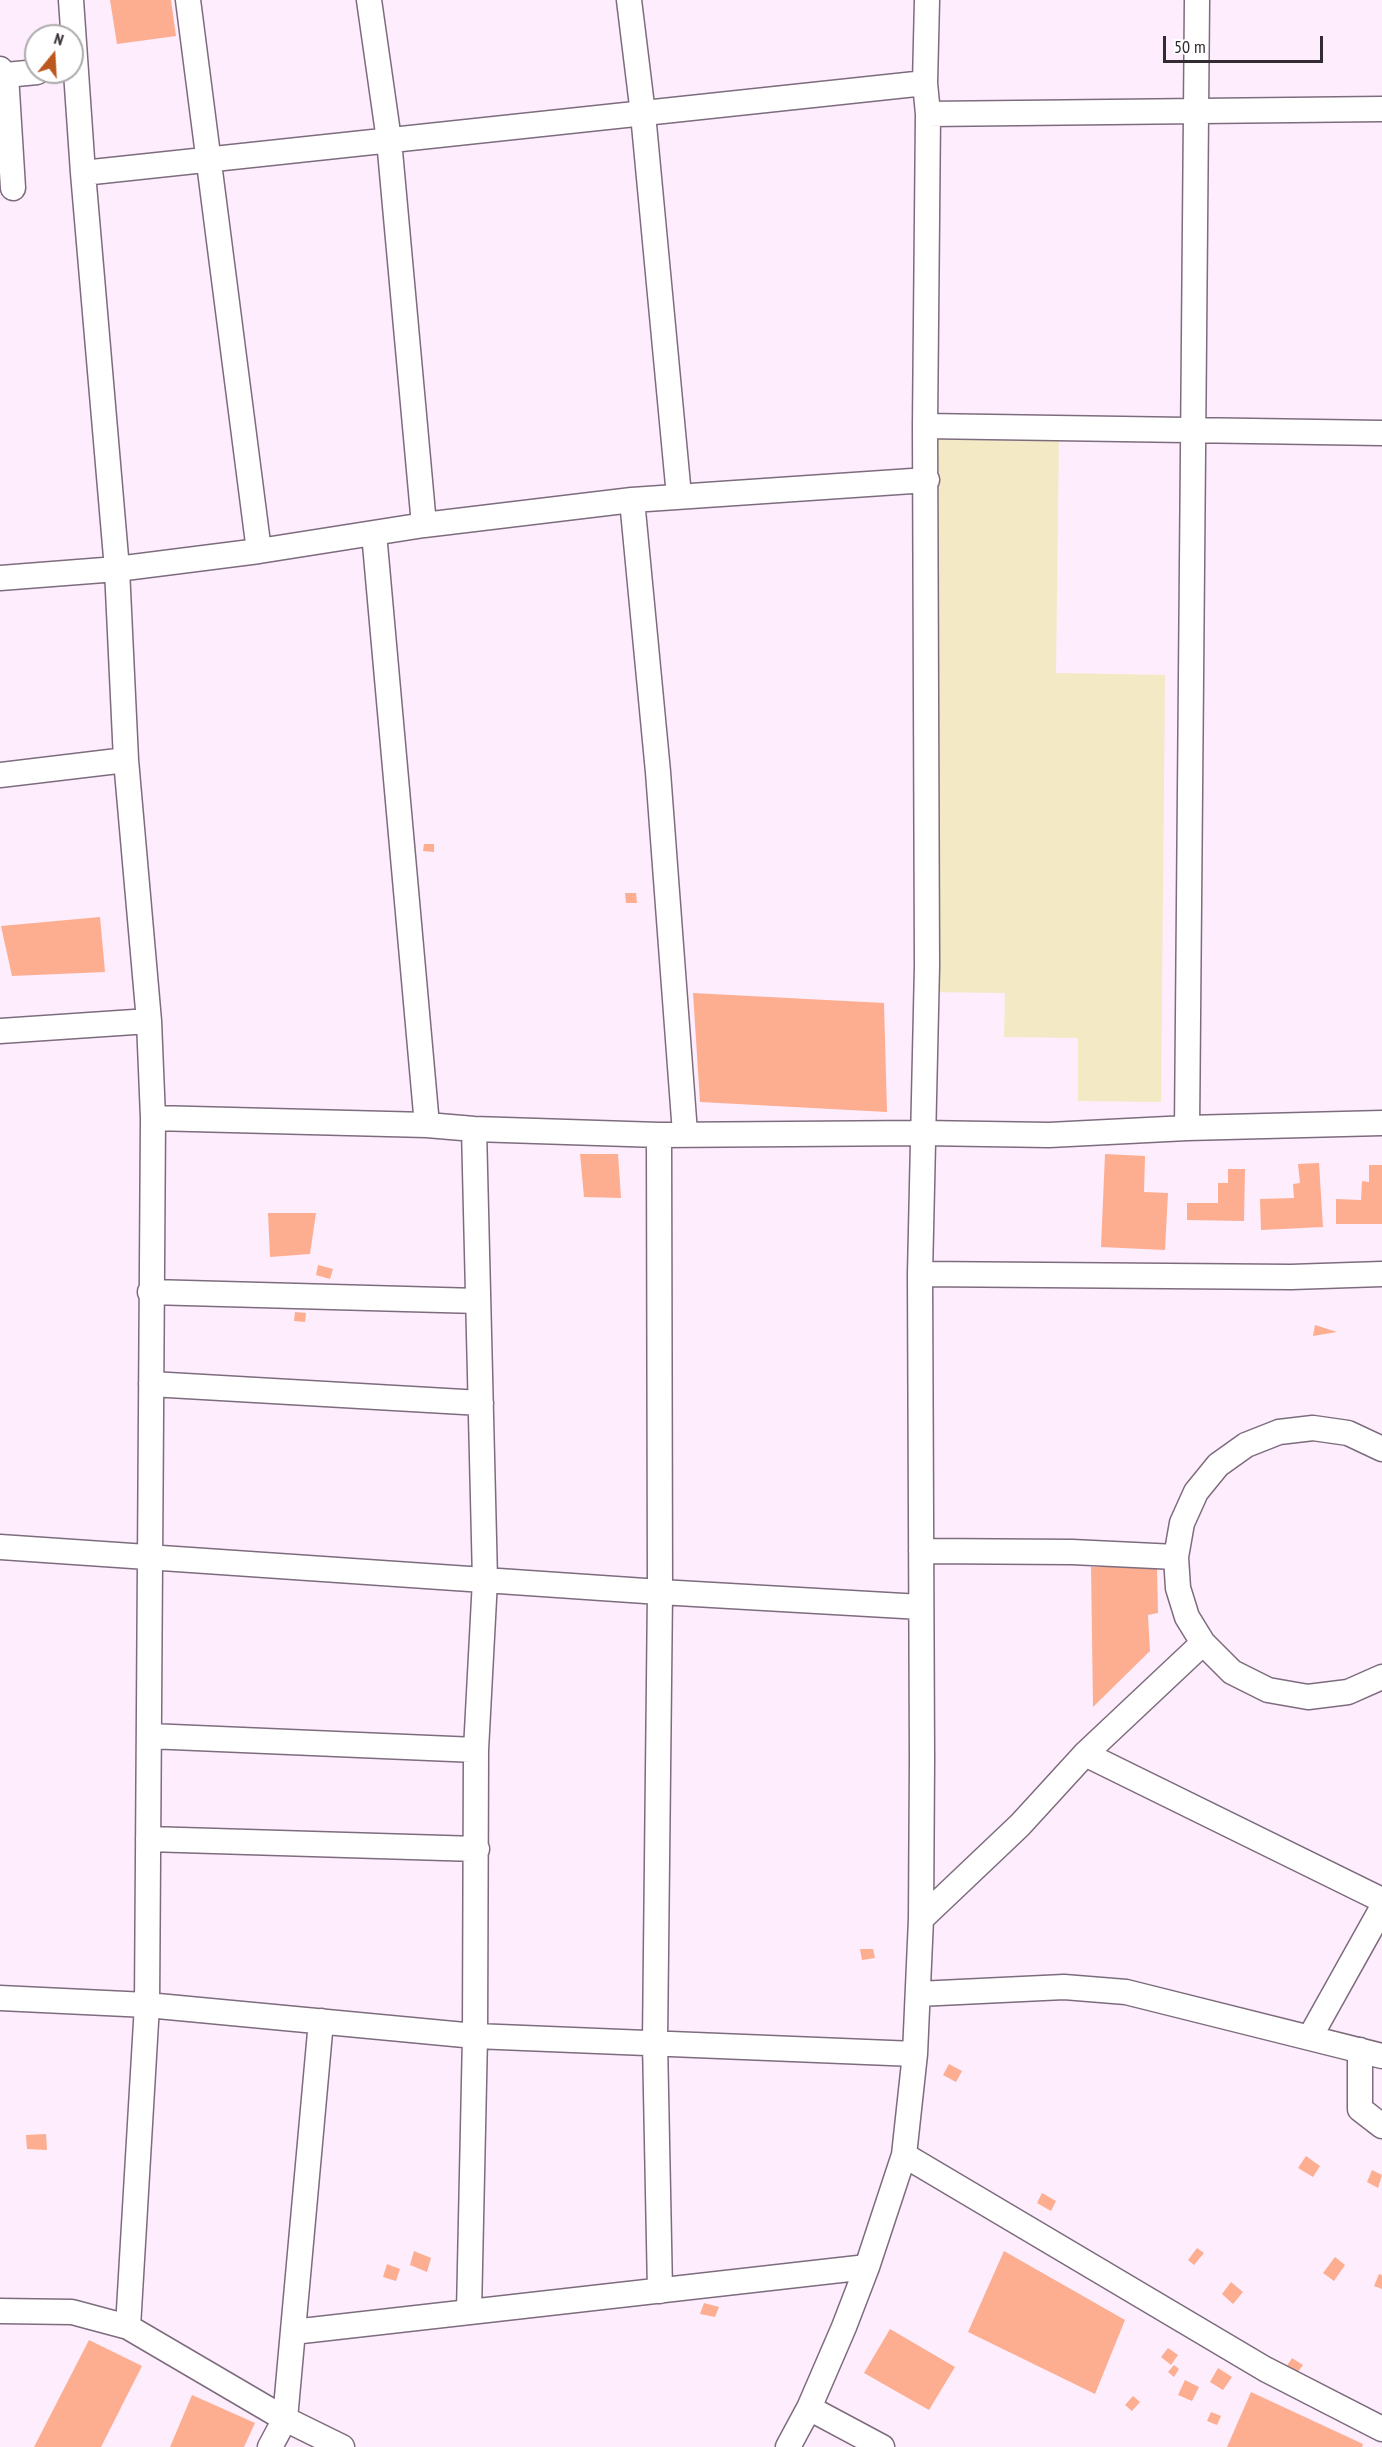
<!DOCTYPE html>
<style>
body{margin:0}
#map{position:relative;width:1382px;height:2447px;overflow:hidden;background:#fdedfd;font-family:"PT Sans Narrow",sans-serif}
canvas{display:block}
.north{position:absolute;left:24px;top:24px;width:60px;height:60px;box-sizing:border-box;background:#fff;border:2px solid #adaaad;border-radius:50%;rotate:18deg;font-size:16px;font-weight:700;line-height:24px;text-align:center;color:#322b32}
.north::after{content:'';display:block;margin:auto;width:21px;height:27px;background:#bb581e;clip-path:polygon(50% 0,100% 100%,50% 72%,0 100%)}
.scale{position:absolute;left:1163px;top:36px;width:160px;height:27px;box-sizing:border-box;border:3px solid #322b32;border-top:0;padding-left:8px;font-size:18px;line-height:21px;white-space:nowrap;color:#322b32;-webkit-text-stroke:4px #fff;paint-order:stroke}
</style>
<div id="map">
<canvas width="1382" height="2447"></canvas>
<div class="north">N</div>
<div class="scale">50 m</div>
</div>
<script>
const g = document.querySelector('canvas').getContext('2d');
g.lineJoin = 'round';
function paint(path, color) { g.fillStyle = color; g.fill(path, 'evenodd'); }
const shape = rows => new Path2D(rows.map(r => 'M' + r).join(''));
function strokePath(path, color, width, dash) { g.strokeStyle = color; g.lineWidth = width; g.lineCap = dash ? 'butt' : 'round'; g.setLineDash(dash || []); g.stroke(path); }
const sand = shape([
 [928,430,1059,431,1056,673,1165,675,1161,1102,1078,1101,1078,1038,1004,1037,1005,993,923,992]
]);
const building = shape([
 [110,0,171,0,176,36,117,44],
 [424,844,434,844,434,852,423,851],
 [625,893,636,893,637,903,626,903],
 [100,917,105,972,12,976,1,926],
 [693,993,884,1003,887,1112,700,1102],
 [580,1154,618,1154,621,1198,584,1197],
 [1105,1154,1145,1156,1144,1192,1168,1193,1165,1250,1101,1247],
 [1319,1163,1323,1227,1261,1230,1260,1199,1294,1198,1293,1184,1300,1183,1298,1164],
 [1369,1165,1382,1165,1382,1224,1336,1224,1336,1199,1361,1200,1362,1181,1369,1182],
 [1228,1169,1245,1169,1244,1221,1187,1220,1187,1203,1218,1203,1218,1183,1228,1183],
 [268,1213,316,1213,310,1254,270,1257],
 [318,1265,333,1269,330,1279,316,1275],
 [295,1312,306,1313,305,1322,294,1321],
 [1315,1325,1337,1332,1313,1336],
 [1157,1566,1158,1613,1148,1615,1150,1651,1093,1707,1091,1567],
 [860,1949,873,1949,875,1958,862,1960],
 [949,2064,962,2071,956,2082,943,2075],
 [46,2134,47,2150,27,2149,26,2135],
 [1306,2156,1320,2166,1313,2177,1298,2168],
 [1372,2170,1382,2175,1378,2188,1367,2182],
 [1042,2193,1056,2201,1051,2211,1037,2203],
 [1197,2248,1204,2253,1194,2265,1188,2260],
 [414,2251,431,2258,427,2272,410,2265],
 [1004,2251,1125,2320,1095,2394,968,2332],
 [1335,2257,1345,2265,1334,2281,1323,2273],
 [387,2264,400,2269,396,2281,383,2277],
 [1379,2274,1382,2275,1382,2289,1374,2286],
 [1231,2282,1243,2292,1233,2304,1222,2294],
 [704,2303,719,2307,715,2317,700,2314],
 [890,2329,955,2367,929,2410,864,2373],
 [89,2340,142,2366,101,2447,34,2447],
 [1168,2348,1178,2355,1171,2365,1161,2357],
 [1292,2358,1303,2365,1295,2376,1285,2369],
 [1174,2365,1179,2369,1174,2377,1168,2372],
 [1218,2368,1232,2377,1223,2390,1210,2382],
 [1185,2380,1199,2387,1192,2401,1178,2395],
 [1251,2392,1363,2444,1362,2447,1227,2447],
 [192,2395,255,2423,244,2447,170,2447],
 [1133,2396,1140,2402,1132,2411,1125,2405],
 [1211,2412,1221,2416,1217,2425,1207,2421]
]);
const minor = shape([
 [188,0,259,551],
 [369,0,389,140,424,525],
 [629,0,643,114,679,496],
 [0,69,6,75,37,72],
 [6,75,13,188],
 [928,114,1382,109],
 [83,173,925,83],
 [925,426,1382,433],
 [632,500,658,772,685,1133],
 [374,533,427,1125],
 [0,578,117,569,259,551,424,525,632,500,927,480],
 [0,775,126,760],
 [0,1031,149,1021,126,760,117,569,83,173,71,0],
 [153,1118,427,1125,474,1129,659,1135,922,1133,1049,1135,1187,1128,1382,1123],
 [1187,1128,1197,0],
 [659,1135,660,1592,655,2042,660,2291],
 [920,1274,1291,1277,1382,1274],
 [150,1292,478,1301],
 [151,1384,481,1403],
 [1382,1449,1348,1433,1313,1428,1279,1432,1246,1445,1218,1465,1196,1492,1182,1523,1176,1557,1178,1588,1187,1617,1203,1643,1232,1672,1268,1690,1308,1697,1348,1692,1382,1677],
 [0,1547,660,1592,921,1607],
 [921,1551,1072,1552,1176,1557],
 [149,1736,476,1750],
 [1085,1754,1382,1900],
 [148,1839,477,1849],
 [921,1919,1020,1825,1085,1754,1203,1643],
 [918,1994,1064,1987,1126,1992,1382,2056],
 [0,1998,147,2005,475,2036,915,2054],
 [1310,2037,1382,1908],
 [1360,2050,1360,2109,1382,2126],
 [904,2155,1265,2369,1382,2429],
 [0,2311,72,2312,128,2327,285,2419,342,2447],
 [469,2312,475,2036,476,1750,485,1580,474,1129],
 [128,2327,147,2005,153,1118,149,1021],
 [293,2332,867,2267],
 [809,2408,882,2447],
 [270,2447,285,2419,321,2021],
 [788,2447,809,2408,844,2327,867,2267,904,2155,915,2054,921,1919,922,1759,920,1274,927,966,925,426,928,114,925,83,927,0]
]);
paint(sand, '#f3e9c4');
paint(building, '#fdae91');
strokePath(minor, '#7d6c7d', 27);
strokePath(minor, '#fff', 24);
</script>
